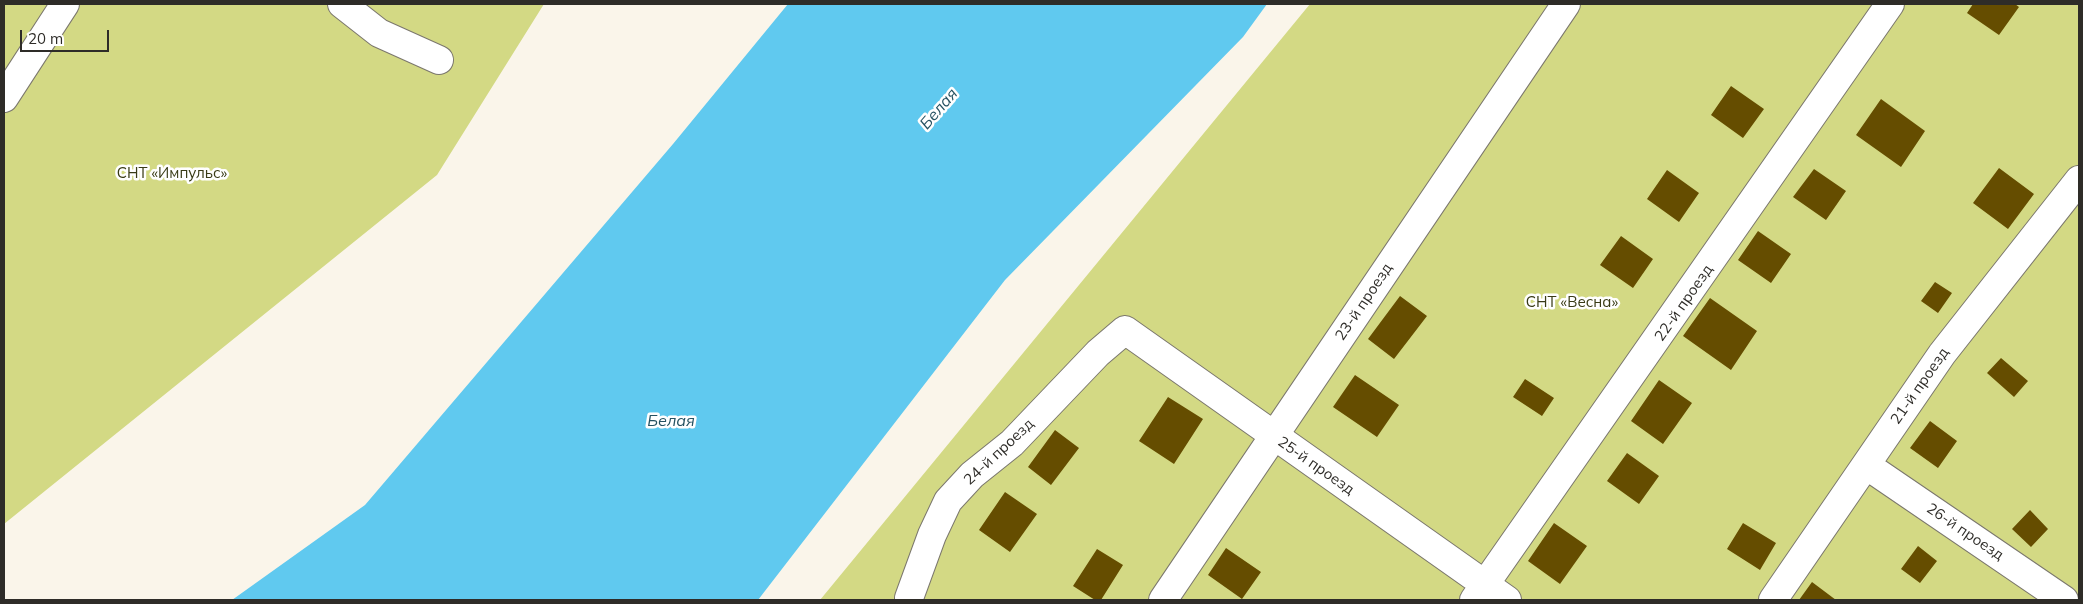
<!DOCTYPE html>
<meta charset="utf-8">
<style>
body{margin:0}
#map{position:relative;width:2083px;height:604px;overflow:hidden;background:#faf5ea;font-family:Mulish,sans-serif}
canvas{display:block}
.frame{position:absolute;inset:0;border:5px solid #2e2c28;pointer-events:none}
.scale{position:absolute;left:20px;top:30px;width:89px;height:22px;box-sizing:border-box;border:2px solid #2e2c28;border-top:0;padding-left:6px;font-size:15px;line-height:18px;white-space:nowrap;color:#2e2c28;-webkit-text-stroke:4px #fff;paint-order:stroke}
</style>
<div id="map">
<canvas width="2083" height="604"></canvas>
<div class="frame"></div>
<div class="scale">20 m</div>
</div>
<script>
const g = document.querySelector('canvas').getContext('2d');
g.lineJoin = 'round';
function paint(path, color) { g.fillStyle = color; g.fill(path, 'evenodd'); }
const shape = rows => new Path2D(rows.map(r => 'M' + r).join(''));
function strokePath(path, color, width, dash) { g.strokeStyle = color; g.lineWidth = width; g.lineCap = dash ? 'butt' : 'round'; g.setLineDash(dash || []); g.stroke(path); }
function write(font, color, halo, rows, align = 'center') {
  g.font = font + ' Mulish,sans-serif'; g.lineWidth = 5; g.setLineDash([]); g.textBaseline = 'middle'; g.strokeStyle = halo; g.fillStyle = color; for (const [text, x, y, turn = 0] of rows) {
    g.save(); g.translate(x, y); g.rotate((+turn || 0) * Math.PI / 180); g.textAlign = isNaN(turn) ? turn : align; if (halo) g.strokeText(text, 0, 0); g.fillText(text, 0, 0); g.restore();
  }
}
const green = shape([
 [4,4,544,4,437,175,4,524],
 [1310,4,2079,4,2079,600,820,600]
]);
const water = shape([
 [788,4,1267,4,1243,37,1005,280,758,600,232,600,365,505,673,144]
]);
const building = shape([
 [1973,4,2015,4,2019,7,1999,35,1967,13],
 [1731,86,1764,109,1743,138,1711,115],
 [1881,99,1925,131,1901,167,1856,135],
 [1999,168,2034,194,2008,229,1973,203],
 [1814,169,1846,191,1826,220,1793,197],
 [1667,170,1699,193,1679,222,1647,199],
 [1758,231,1791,254,1771,283,1738,260],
 [1621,236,1653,259,1633,288,1600,265],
 [1935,282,1952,293,1938,313,1921,301],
 [1400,296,1427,316,1394,359,1368,339],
 [1710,298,1757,331,1731,370,1683,336],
 [2001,358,2028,381,2014,397,1987,373],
 [1355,375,1399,405,1377,437,1333,407],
 [1525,379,1554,398,1542,416,1513,397],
 [1659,380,1692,403,1663,444,1631,421],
 [1168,397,1203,419,1174,464,1139,441],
 [1930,421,1957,441,1938,468,1910,448],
 [1055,430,1079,448,1051,485,1028,467],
 [1627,453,1659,476,1639,504,1607,481],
 [1005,492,1037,514,1010,552,979,530],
 [2030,510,2048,529,2031,547,2012,529],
 [1554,523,1587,546,1560,584,1528,561],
 [1743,523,1776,543,1760,570,1727,549],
 [1918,546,1937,561,1920,583,1901,569],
 [1226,548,1261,572,1242,599,1208,575],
 [1097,549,1123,565,1101,600,1095,600,1073,586],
 [1812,582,1836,600,1799,600]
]);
const minor = shape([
 [342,4,379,33,439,60],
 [4,98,65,4],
 [1866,465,2064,600],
 [909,598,932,535,948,501,972,475,1012,443,1098,353,1125,330,1507,600],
 [1163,600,1566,4],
 [1474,600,1890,4],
 [1773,600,1942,354,2079,180]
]);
const parkNames = [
 ["СНТ «Импульс»",172,173],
 ["СНТ «Весна»",1572,302]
];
const streetNames = [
 ["23-й проезд",1364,302,-56],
 ["22-й проезд",1684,303,-55],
 ["21-й проезд",1920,386,-55],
 ["24-й проезд",999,452,-43],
 ["25-й проезд",1316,466,35],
 ["26-й проезд",1965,532,34]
];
const waterNames = [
 ["Белая",939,109,-49],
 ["Белая",671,421]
];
paint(green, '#d3d984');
paint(water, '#60c9ef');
paint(building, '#654d00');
strokePath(minor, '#7b776d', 30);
strokePath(minor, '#fff', 28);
write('15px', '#393b16', '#fff', parkNames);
write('15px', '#2e2c28', '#fff', streetNames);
write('italic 16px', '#255262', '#fff', waterNames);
</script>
